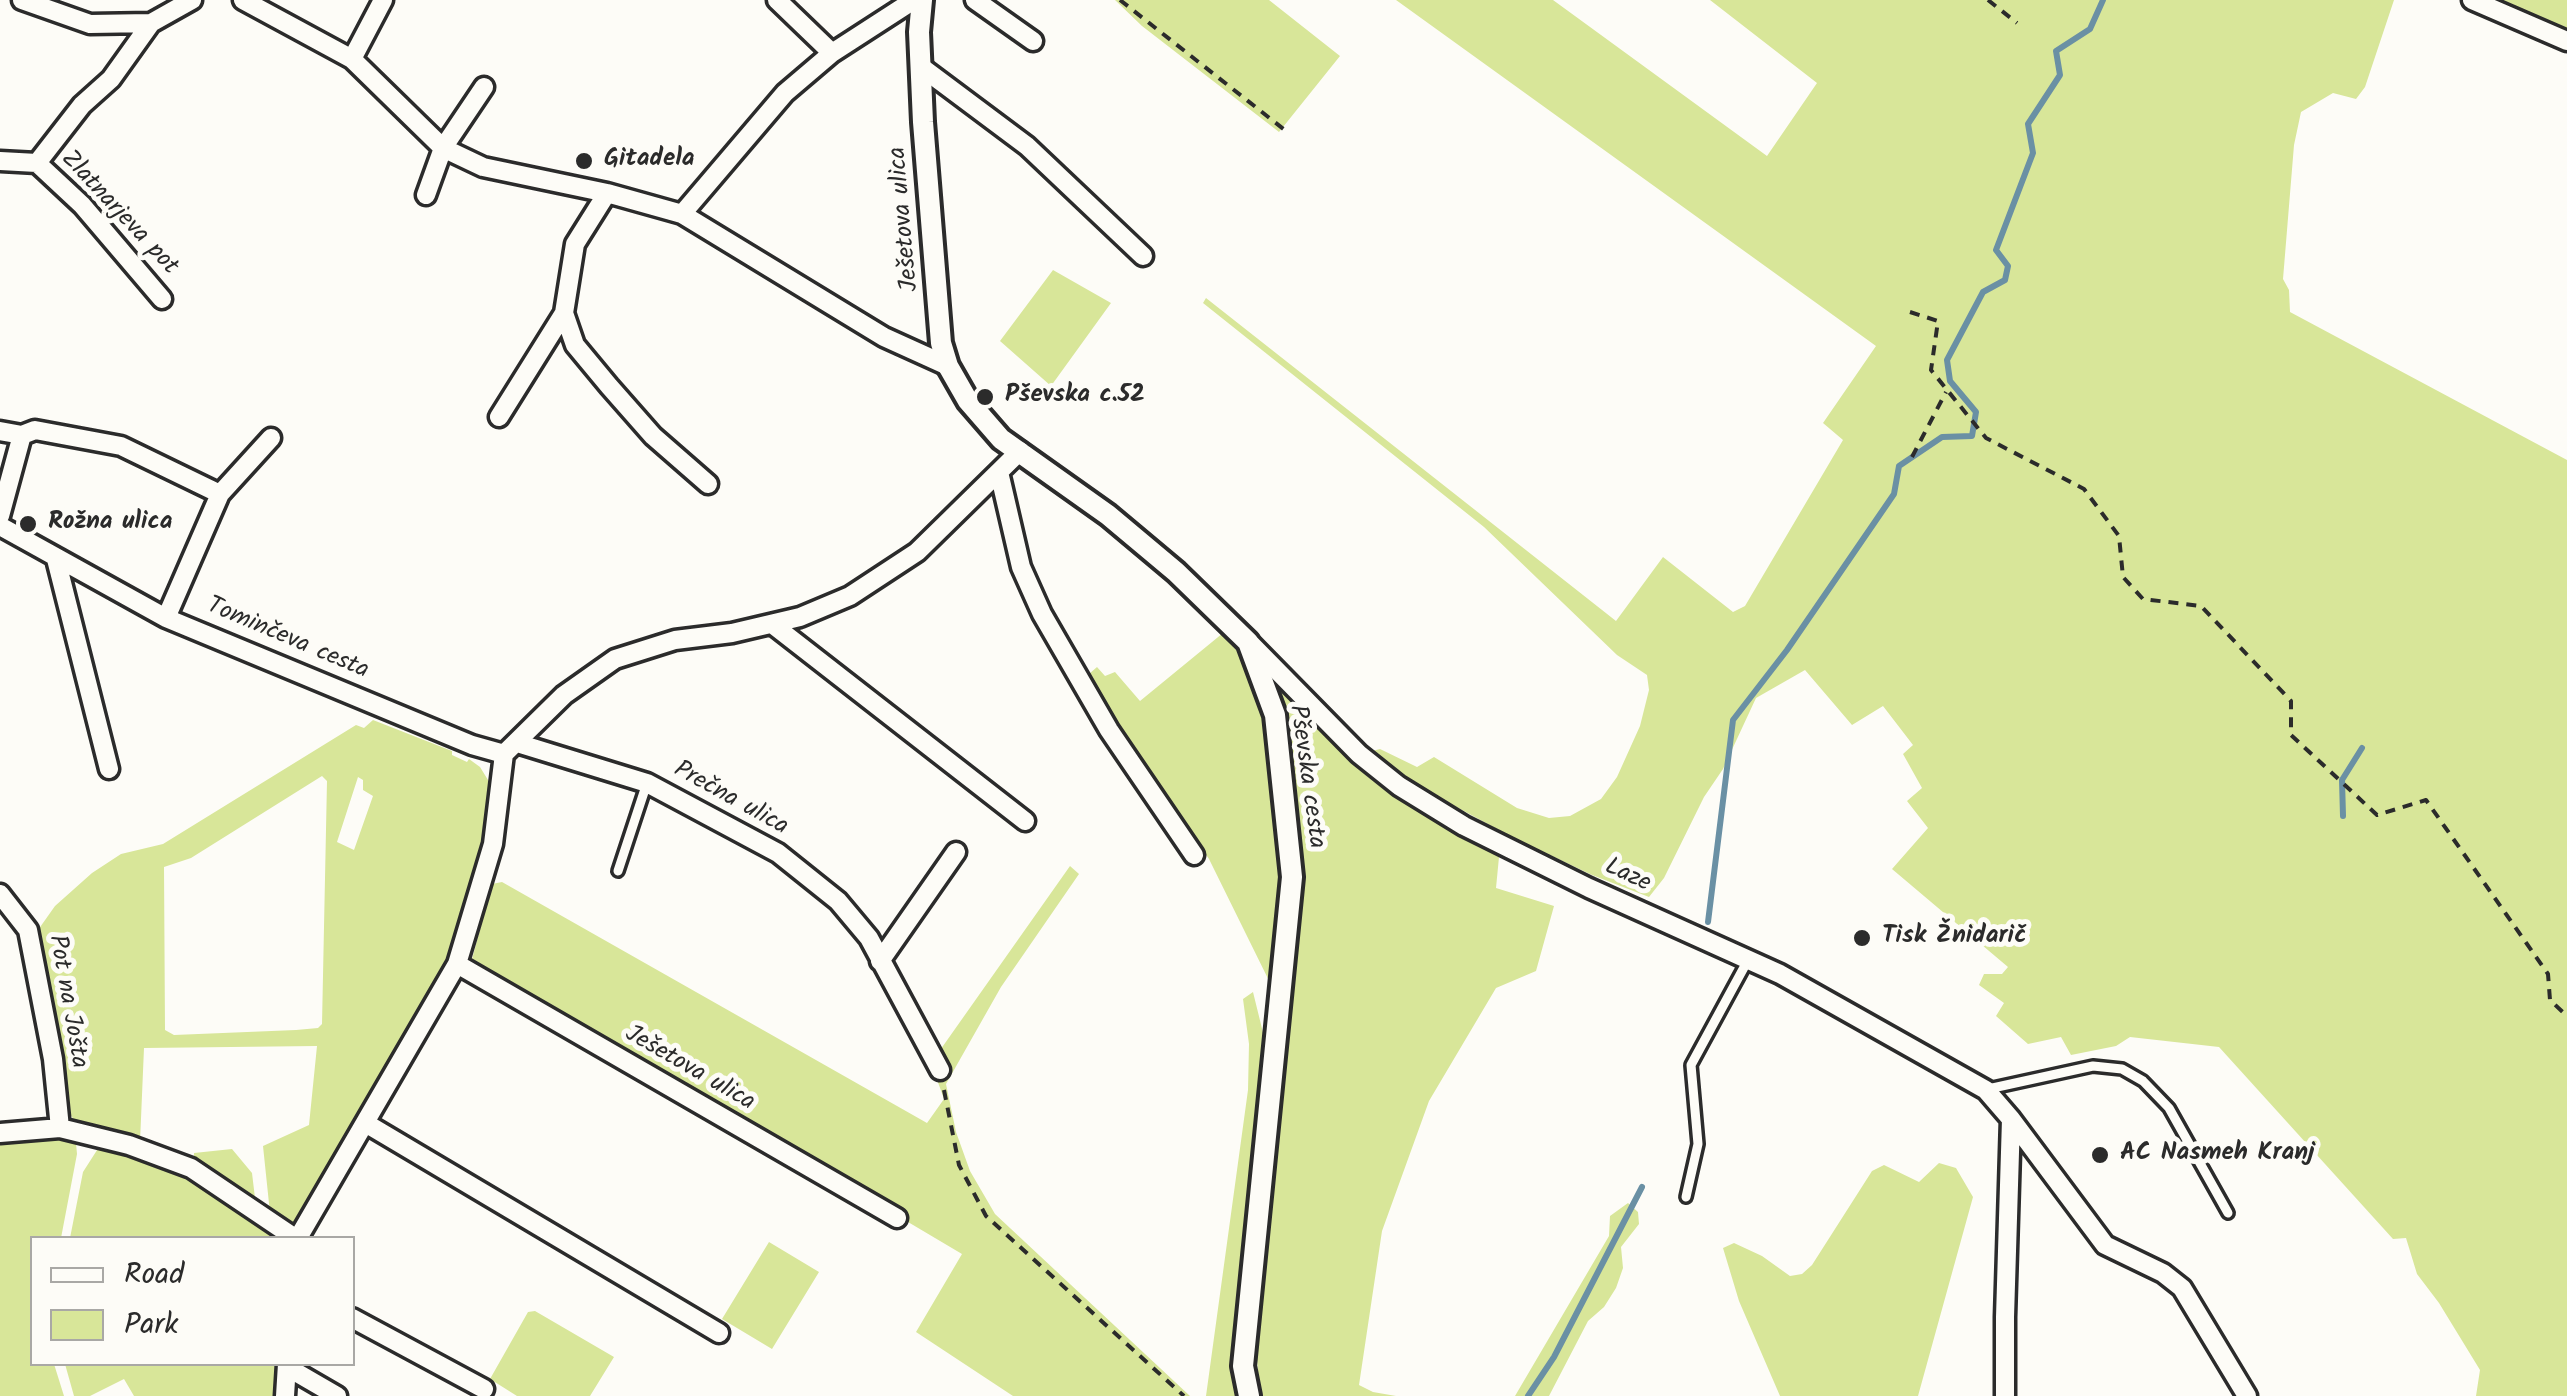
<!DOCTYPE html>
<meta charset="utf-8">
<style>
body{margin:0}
#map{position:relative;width:2567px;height:1396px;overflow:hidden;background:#fdfcf7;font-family:Kalam,sans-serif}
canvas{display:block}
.legend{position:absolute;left:30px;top:1236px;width:325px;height:130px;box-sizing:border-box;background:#fdfcf7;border:2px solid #a9a8a5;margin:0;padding:12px 18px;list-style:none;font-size:30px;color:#2b2b2b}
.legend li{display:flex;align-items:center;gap:20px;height:50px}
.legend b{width:50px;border:2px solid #a9a8a5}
</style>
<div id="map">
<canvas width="2567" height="1396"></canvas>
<ul class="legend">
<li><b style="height:12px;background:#fdfcf7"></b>Road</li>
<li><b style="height:28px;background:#d8e699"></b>Park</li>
</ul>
</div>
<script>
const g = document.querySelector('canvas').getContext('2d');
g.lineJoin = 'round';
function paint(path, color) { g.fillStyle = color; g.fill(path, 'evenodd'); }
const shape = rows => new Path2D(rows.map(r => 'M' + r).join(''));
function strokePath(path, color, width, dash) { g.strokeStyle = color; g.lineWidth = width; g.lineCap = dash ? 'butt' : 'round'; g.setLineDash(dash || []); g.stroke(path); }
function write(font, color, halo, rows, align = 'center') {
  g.font = font + ' Kalam,sans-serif'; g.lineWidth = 10; g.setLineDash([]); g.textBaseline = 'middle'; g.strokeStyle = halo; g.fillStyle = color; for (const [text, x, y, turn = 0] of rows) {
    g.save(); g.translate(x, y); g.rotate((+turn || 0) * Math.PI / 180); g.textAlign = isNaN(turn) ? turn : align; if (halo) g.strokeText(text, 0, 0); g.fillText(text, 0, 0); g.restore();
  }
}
const green = shape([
 [1115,0,1269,0,1340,56,1279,132,1142,26],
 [1396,0,1553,0,1767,156,1817,83,1710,0,2394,0,2365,87,2356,99,2333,93,2301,112,2294,145,2283,279,2289,290,2290,312,2567,460,2567,1396,2476,1396,2480,1370,2439,1303,2417,1274,2406,1238,2393,1239,2219,1047,2130,1037,2116,1046,2071,1055,2061,1037,2028,1044,1996,1016,2004,1003,1979,985,1984,974,2002,974,2008,967,1892,869,1928,828,1907,801,1922,788,1903,754,1913,745,1883,706,1852,725,1805,670,1756,698,1723,769,1704,797,1664,878,1649,897,1592,875,1512,837,1399,776,1372,751,1380,749,1417,767,1434,757,1517,808,1549,818,1570,816,1601,799,1617,777,1640,726,1649,690,1647,675,1617,655,1484,527,1203,303,1206,298,1616,621,1663,557,1733,612,1745,606,1843,440,1823,423,1876,346],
 [2495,0,2567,0,2567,33],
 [1053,270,1111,303,1051,386,1000,341],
 [1223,633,1257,662,1368,777,1426,816,1499,857,1496,888,1554,906,1536,971,1496,988,1429,1101,1382,1231,1359,1385,1373,1392,1396,1396,1260,1396,1255,1335,1281,1092,1283,1052,1280,1003,1209,859,1139,759,1089,674,1097,667,1105,676,1115,672,1140,701],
 [373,720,452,751,452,755,467,762,469,759,480,767,488,780,491,795,488,841,448,966,304,1215,296,1223,284,1224,270,1213,263,1146,309,1125,317,1046,144,1048,140,1142,76,1123,70,1114,57,1030,36,942,38,930,55,906,92,873,121,854,163,844,356,725,364,728],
 [322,776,327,781,322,1024,318,1028,296,1030,174,1035,165,1030,164,867,191,858],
 [358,777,363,780,363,790,373,796,354,850,337,842],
 [1070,866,1079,874,1001,987,946,1084,956,1132,970,1171,995,1214,1190,1396,1013,1396,916,1332,962,1254,471,963,492,884,502,882,927,1123,944,1099,931,1063],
 [1253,992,1268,1053,1235,1332,1241,1396,1206,1396,1248,1090,1249,1044,1243,999],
 [51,1136,68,1137,76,1143,77,1154,61,1238,32,1238,32,1364,54,1364,64,1396,0,1396,0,1138],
 [99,1147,127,1151,192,1176,218,1192,273,1238,70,1238,83,1172],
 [232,1149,252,1173,255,1198,250,1202,194,1163,194,1153],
 [1939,1163,1956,1168,1973,1197,1918,1396,1780,1396,1739,1301,1723,1248,1734,1243,1762,1256,1790,1276,1802,1274,1812,1265,1872,1171,1884,1165,1919,1182],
 [1628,1203,1638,1212,1639,1224,1621,1247,1623,1268,1616,1288,1604,1307,1588,1321,1549,1396,1515,1396,1609,1236,1610,1216],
 [769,1242,819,1272,772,1349,722,1319],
 [535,1311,614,1357,590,1396,517,1396,490,1379,528,1312],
 [65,1364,109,1364,109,1366,133,1366,134,1364,280,1364,279,1396,134,1396,124,1379,90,1396,74,1396]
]);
const stream = shape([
 [2343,816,2342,780,2362,748],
 [1708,922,1733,720,1787,650,1894,494,1899,466,1942,437,1972,436,1976,412,1950,381,1947,360,1983,292,2005,280,2008,266,1996,250,2033,153,2028,124,2060,75,2056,51,2090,29,2103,0],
 [1528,1396,1554,1357,1642,1187]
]);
const path = shape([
 [1120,0,1286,131],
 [1988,0,2017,23],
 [1910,312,1938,321,1931,370,1986,438,2084,489,2119,536,2123,577,2143,599,2201,606,2291,701,2291,735,2377,815,2426,800,2548,974,2550,1000,2567,1016],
 [1912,457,1946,392],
 [944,1090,959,1165,986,1216,1184,1396]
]);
const service = shape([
 [618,871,647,783],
 [1988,1089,2093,1066,2122,1069,2143,1081,2169,1108,2228,1213],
 [1686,1197,1698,1144,1691,1065,1748,960]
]);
const minor = shape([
 [22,0,90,24,151,23],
 [243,0,352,59,443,148,483,167,607,193,682,214,884,337,948,366],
 [777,0,832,53,914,0],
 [975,0,1033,41],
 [2472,0,2567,41],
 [352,59,383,0],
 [920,66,1027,146,1143,256],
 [0,161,37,163,82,105,111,79,151,23,192,0],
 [37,163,82,205,162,299],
 [607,193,575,244,564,313,575,345,609,386,653,436,708,484],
 [426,195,443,148,484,87],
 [682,214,785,93,832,53],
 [499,417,564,313],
 [0,431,22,435],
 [999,472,1021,567,1042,614,1109,730,1194,855],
 [220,494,271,438],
 [0,516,22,435,35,430,121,446,220,494,166,618],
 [0,526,166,618,472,745,504,754],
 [56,559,109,769],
 [772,624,1025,821],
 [1249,642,1359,754,1399,786,1464,826,1589,888,1780,974,1986,1090,2011,1119,2105,1245,2163,1273,2182,1288,2247,1396],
 [517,743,647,783,778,853,838,901,869,938,940,1070],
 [0,894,28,930,53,1059,60,1128],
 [880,961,956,852],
 [457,964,897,1218],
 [367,1124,719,1333],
 [0,1133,60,1128,129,1145,191,1168,295,1238],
 [298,1238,457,964,493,844,504,754,564,695,615,659,675,640,732,633,800,617,850,596,917,552,1020,451],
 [352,1318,484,1389],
 [287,1367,337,1396],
 [285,1396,287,1364],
 [2005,1396,2005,1317,2011,1119]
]);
const tertiary = shape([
 [922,0,919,32,923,122,941,343,948,366,968,401,1001,439,1108,515,1176,572,1248,642,1275,715,1292,877,1243,1366,1249,1396]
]);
const markers = [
 [584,161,10,"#2b2b2b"],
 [985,397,10,"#2b2b2b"],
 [28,524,10,"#2b2b2b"],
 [1862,938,10,"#2b2b2b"],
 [2100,1155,10,"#2b2b2b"]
];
const poiNames = [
 ["Gitadela",604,161],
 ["Pševska c.52",1005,397],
 ["Rožna ulica",48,524],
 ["Tisk Žnidarič",1882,938],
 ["AC Nasmeh Kranj",2120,1155]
];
const streetNames = [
 ["Zlatnarjeva pot",118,214,47],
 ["Ješetova ulica",906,219,-95],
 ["Tominčeva cesta",287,640,23],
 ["Pševska cesta",1305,777,82],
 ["Prečna ulica",730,800,29],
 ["Laze",1627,877,25],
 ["Pot na Jošta",66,1002,80],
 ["Ješetova ulica",689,1070,30]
];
paint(green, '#d8e699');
strokePath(stream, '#6a90a4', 6);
strokePath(service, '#2b2b2b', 16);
strokePath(minor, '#2b2b2b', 25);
strokePath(tertiary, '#2b2b2b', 28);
strokePath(path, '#2b2b2b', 4, [10, 8]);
strokePath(service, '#fdfcf7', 9);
strokePath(minor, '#fdfcf7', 18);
strokePath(tertiary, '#fdfcf7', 20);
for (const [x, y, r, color] of markers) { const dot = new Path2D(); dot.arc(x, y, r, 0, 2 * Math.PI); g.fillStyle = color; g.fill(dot); strokePath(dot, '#fdfcf7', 4); }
write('bold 25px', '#2b2b2b', '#fdfcf7', poiNames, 'left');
write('25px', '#2b2b2b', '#fdfcf7', streetNames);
</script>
